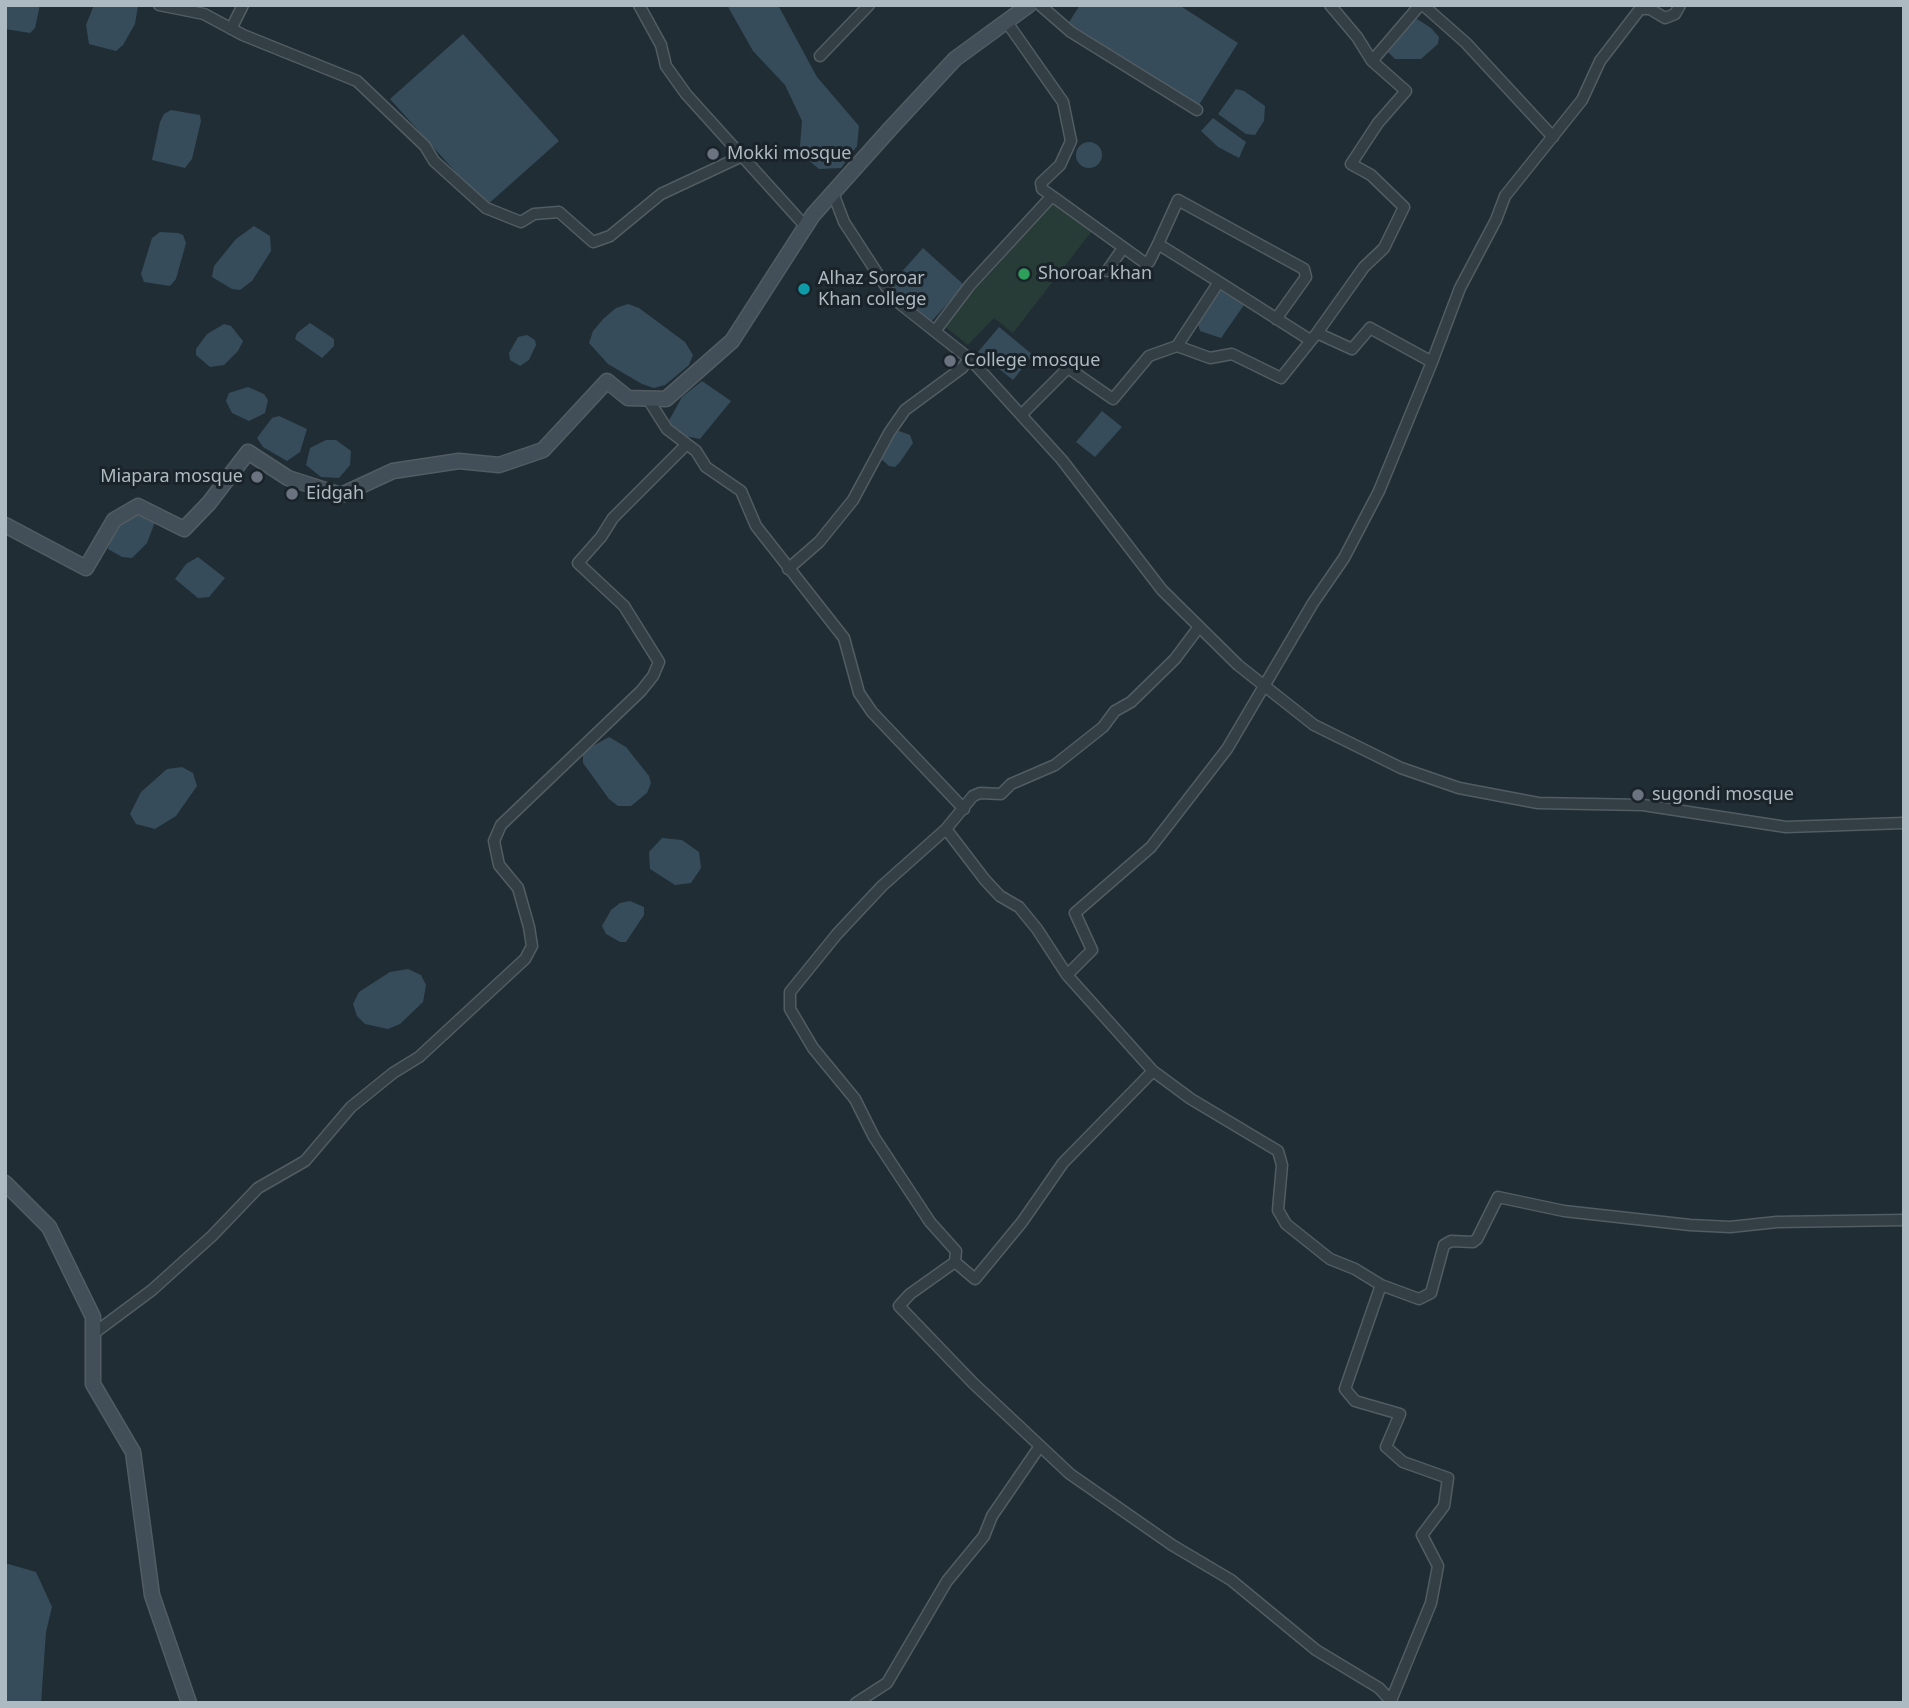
<!DOCTYPE html>
<style>
body{margin:0}
#map{position:relative;width:1909px;height:1708px;overflow:hidden;background:#212d34;font-family:"Noto Sans",sans-serif}
canvas{display:block}
.frame{position:absolute;inset:0;border:7px solid #aebac2;pointer-events:none}
</style>
<div id="map">
<canvas width="1909" height="1708"></canvas>
<div class="frame"></div>
</div>
<script>
const g = document.querySelector('canvas').getContext('2d');
g.lineJoin = 'round';
function paint(path, color) { g.fillStyle = color; g.fill(path, 'evenodd'); }
const shape = rows => new Path2D(rows.map(r => 'M' + r).join(''));
function strokePath(path, color, width, dash) { g.strokeStyle = color; g.lineWidth = width; g.lineCap = dash ? 'butt' : 'round'; g.setLineDash(dash || []); g.stroke(path); }
function write(font, color, halo, rows, align = 'center') {
  g.font = font + ' "Noto Sans",sans-serif'; g.lineWidth = 6; g.setLineDash([]); g.textBaseline = 'middle'; g.strokeStyle = halo; g.fillStyle = color; for (const [text, x, y, turn = 0] of rows) {
    g.save(); g.translate(x, y); g.rotate((+turn || 0) * Math.PI / 180); g.textAlign = isNaN(turn) ? turn : align; if (halo) g.strokeText(text, 0, 0); g.fillText(text, 0, 0); g.restore();
  }
}
const green = shape([
 [1053,204,1092,231,1013,333,994,318,968,345,943,325]
]);
const water = shape([
 [7,5,40,5,35,28,30,33,5,29],
 [94,5,138,6,135,24,123,45,116,51,89,44,86,25],
 [727,5,778,5,817,77,859,126,857,146,841,168,819,169,807,159,800,146,802,121,785,85,753,51],
 [1080,5,1179,5,1238,43,1197,108,1067,25],
 [1414,17,1431,28,1439,37,1438,44,1421,59,1395,59,1387,51],
 [463,34,559,141,486,206,390,99],
 [1236,89,1244,91,1265,106,1264,121,1255,135,1246,134,1218,114],
 [171,110,200,115,201,121,192,159,185,168,152,160,160,122,164,114],
 [1213,118,1246,142,1239,158,1218,147,1201,131],
 '1076 155a13 13 0 1 1 26 0a13 13 0 1 1-26 0Z',
 [254,226,270,236,271,251,252,281,240,290,232,289,212,277,214,266,236,239],
 [160,232,178,233,183,235,186,243,176,279,170,286,144,282,141,274,152,238],
 [923,248,964,285,931,322,890,285],
 [1218,289,1244,305,1221,338,1200,331,1198,324],
 [628,304,639,308,685,342,693,355,689,365,665,385,654,388,642,384,608,364,589,343,593,331,603,319,616,308],
 [310,323,334,339,334,346,322,358,295,339,297,333],
 [224,324,231,326,243,341,238,351,224,365,210,367,196,355,196,349,207,334],
 [999,327,1033,355,1013,380,978,352],
 [527,335,535,340,536,345,529,360,520,366,510,360,509,353,518,337],
 [702,381,731,401,700,439,685,436,667,424,682,397],
 [248,387,264,394,268,400,265,413,249,421,232,413,226,401,229,393],
 [1102,411,1122,427,1095,457,1076,442],
 [279,416,307,429,300,452,287,461,263,447,257,438,272,418],
 [899,431,910,435,913,443,900,462,895,467,889,466,880,458,891,434],
 [326,440,336,440,351,451,350,465,339,478,321,477,306,465,310,448],
 [130,514,140,514,155,522,147,543,132,558,122,557,108,549,114,528],
 [198,557,225,578,209,597,198,598,175,579,186,564],
 [609,737,626,747,649,776,651,783,647,793,631,806,618,806,609,799,583,763,583,754,591,747],
 [182,767,193,773,197,786,176,816,155,829,136,824,130,814,141,792,167,769],
 [662,838,682,840,699,852,701,868,691,883,675,885,650,869,649,852],
 [630,901,644,907,644,915,626,942,620,942,606,934,602,926,611,910,620,903],
 [408,969,421,975,426,985,423,1002,400,1024,388,1029,365,1024,357,1016,353,1004,359,992,390,972],
 [5,1563,36,1572,52,1607,46,1632,41,1703,5,1703]
]);
const street = shape([
 [159,5,204,14,243,35,357,81,425,146,434,161,486,208,521,222,534,214,559,212,593,242,610,236,661,194,740,157],
 [639,5,661,45,666,66,686,94,806,227],
 [1040,5,1071,32,1197,110],
 [1330,5,1357,37,1372,61],
 [1423,5,1466,43,1553,137],
 [1006,21,1063,102,1071,141,1060,165,1041,183,1042,189,1052,196],
 [231,29,243,5],
 [820,56,869,5],
 [833,193,844,222,894,299,971,360,1062,460,1162,590,1238,665,1314,725,1401,768,1459,788,1538,803,1643,805,1786,827,1904,823],
 [1158,244,1178,200,1304,269,1306,277,1276,319],
 [1107,271,1123,248],
 [935,331,970,285,1052,196,1145,263,1149,262,1158,244,1219,282],
 [1317,333,1364,267,1384,248,1404,207,1371,175,1351,164,1378,123,1406,91,1372,61,1420,5],
 [1177,346,1219,282,1310,340],
 [1432,362,1460,288,1496,220,1505,196,1582,100,1600,61,1640,9,1650,9,1665,18,1675,14,1680,5],
 [648,399,667,429,696,451,706,467,741,491,756,526,844,638,859,693,872,712,964,809],
 [1021,415,1068,368,1113,399,1149,356,1177,346,1210,358,1232,354,1281,378,1317,333,1352,349,1370,328,1432,362,1379,491,1344,558,1313,603,1227,749,1151,847,1075,913,1092,950,1067,975,1153,1071,1191,1099,1278,1151,1282,1165,1278,1210,1286,1224,1330,1259,1355,1269,1381,1285,1419,1299,1431,1293,1444,1245,1451,1241,1473,1242,1477,1239,1498,1197,1564,1211,1690,1225,1730,1227,1777,1222,1904,1220],
 [788,569,819,542,853,500,889,433,905,410,962,368,969,359],
 [946,829,882,886,837,934,790,992,790,1009,813,1048,855,1099,874,1137,930,1222,956,1251,955,1262],
 [1067,975,1037,929,1019,907,1000,896,985,880,946,829,973,796,980,793,1001,794,1011,784,1055,765,1103,727,1115,711,1131,702,1175,659,1199,627],
 [1153,1071,1063,1163,1022,1222,975,1279,955,1262,910,1294,899,1306,973,1383,1070,1474,1172,1545,1231,1580,1316,1650,1379,1688,1391,1701],
 [1381,1285,1345,1389,1355,1401,1400,1414,1386,1447,1403,1462,1448,1478,1444,1506,1422,1535,1438,1566,1431,1603,1390,1703],
 [93,1334,152,1290,212,1236,258,1188,305,1161,351,1107,393,1073,419,1057,525,959,532,946,529,927,518,888,499,865,494,841,501,825,641,691,653,676,659,662,624,606,578,563,601,537,613,518,687,444],
 [856,1703,887,1683,947,1581,984,1536,992,1516,1040,1446]
]);
const secondary = shape([
 [5,525,86,568,114,520,138,506,184,529,209,503,248,452,288,478,341,495,393,471,459,461,499,465,543,450,607,381,628,398,666,399,732,341,813,215,890,129,955,59,1029,5],
 [5,1183,49,1227,93,1317,93,1384,133,1452,152,1595,189,1703]
]);
const markers = [
 [713,154,7,"#6b7280"],
 [1024,274,7,"#2e9e5b"],
 [804,289,7,"#0f9aa8"],
 [950,361,7,"#6b7280"],
 [257,477,7,"#6b7280"],
 [292,494,7,"#6b7280"],
 [1638,795,7,"#6b7280"]
];
const poiNames = [
 ["Mokki mosque",727,154],
 ["Shoroar khan",1038,274],
 ["Alhaz Soroar",818,279],
 ["Khan college",818,300],
 ["College mosque",964,361],
 ["Miapara mosque",243,477,"right"],
 ["Eidgah",306,494],
 ["sugondi mosque",1652,795]
];
paint(green, '#273b37');
paint(water, '#364c5b');
strokePath(street, '#525c63', 13);
strokePath(secondary, '#525c63', 17);
strokePath(street, '#343e45', 10);
strokePath(secondary, '#424f58', 14);
for (const [x, y, r, color] of markers) { const dot = new Path2D(); dot.arc(x, y, r, 0, 2 * Math.PI); g.fillStyle = color; g.fill(dot); strokePath(dot, '#1a232a', 2.5); }
write('18px', '#aebac2', '#1a232a', poiNames, 'left');
</script>
